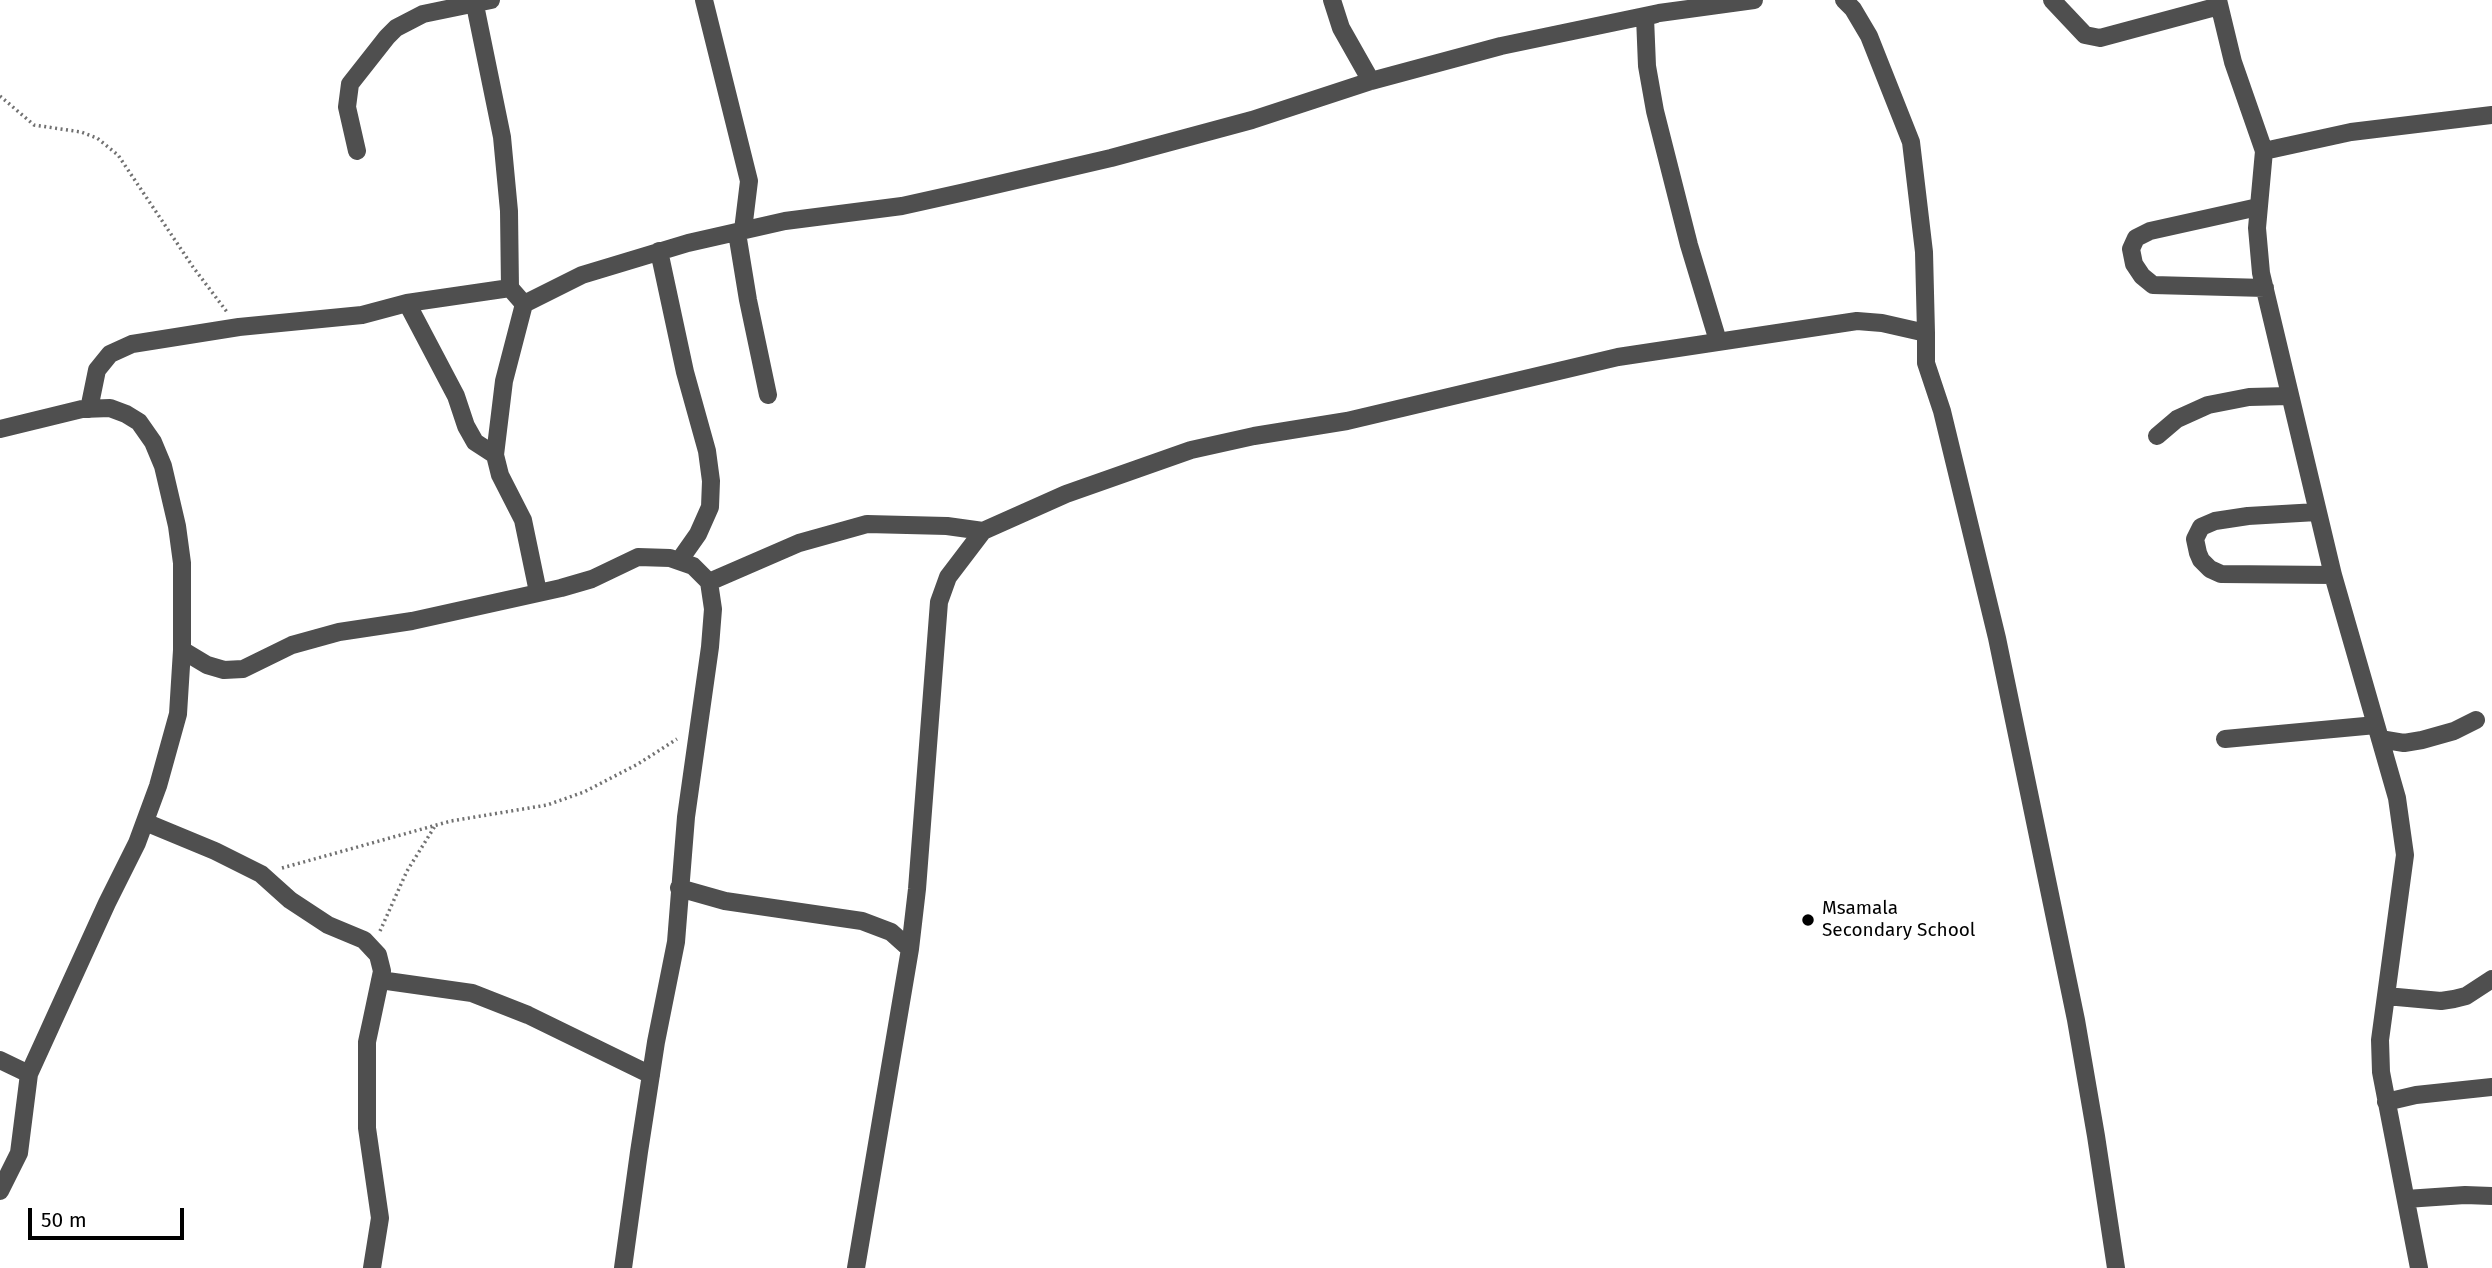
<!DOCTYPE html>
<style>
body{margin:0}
#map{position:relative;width:2492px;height:1268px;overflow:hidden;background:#fff;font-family:"Fira Sans",sans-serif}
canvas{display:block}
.scale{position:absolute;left:28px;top:1208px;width:156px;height:32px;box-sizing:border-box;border:4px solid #000;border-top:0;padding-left:9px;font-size:21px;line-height:24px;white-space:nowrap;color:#000;-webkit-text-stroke:5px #fff;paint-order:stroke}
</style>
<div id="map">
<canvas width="2492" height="1268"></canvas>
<div class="scale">50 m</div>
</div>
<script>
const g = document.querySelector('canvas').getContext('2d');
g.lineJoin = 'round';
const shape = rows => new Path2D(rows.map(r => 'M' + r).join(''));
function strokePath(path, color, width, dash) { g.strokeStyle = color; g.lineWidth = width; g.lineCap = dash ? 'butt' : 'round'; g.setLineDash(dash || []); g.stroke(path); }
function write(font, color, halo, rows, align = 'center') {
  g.font = font + ' "Fira Sans",sans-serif'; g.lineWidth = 6; g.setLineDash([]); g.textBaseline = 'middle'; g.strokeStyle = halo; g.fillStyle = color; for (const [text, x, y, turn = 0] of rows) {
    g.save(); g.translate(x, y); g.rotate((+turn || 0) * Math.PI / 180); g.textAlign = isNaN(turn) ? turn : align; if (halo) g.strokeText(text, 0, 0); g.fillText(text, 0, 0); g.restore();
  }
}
const path = shape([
 [0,96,34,125,81,132,97,138,118,155,193,267,227,312],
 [282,868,451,821,547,805,584,792,638,764,677,739],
 [380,931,407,871,435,826]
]);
const minor = shape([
 [704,0,749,181,743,230],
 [1332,0,1341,28,1371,81],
 [1844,0,1853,9,1869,36,1911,142,1924,252,1926,333],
 [2052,0,2085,35,2100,38,2219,6],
 [2218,0,2233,62,2264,151,2257,228,2261,273,2333,575,2397,798,2405,855,2380,1040,2381,1072,2419,1268],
 [475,5,502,137,509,211,510,288,524,304,504,381,495,455,500,475,523,520,538,592],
 [1656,14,1645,17,1647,66,1655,111,1689,245,1718,341],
 [357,151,347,107,350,84,387,37,396,28,423,14,491,0],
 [2264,151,2351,132,2492,115],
 [2258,207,2150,231,2136,238,2131,249,2134,264,2142,276,2153,285,2265,288],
 [737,233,748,300,768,395],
 [659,251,685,372,707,451,711,481,710,507,698,534,679,561],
 [407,303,456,396,466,426,475,442,495,455],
 [524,304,582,275,688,243,785,221,902,206,965,192,1111,158,1252,120,1371,81,1501,46,1659,13,1754,0],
 [89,409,97,370,110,354,132,344,239,327,362,315,407,303,510,288],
 [0,429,82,409,110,408,126,414,139,422,153,442,163,466,177,526,182,563,182,650,178,714,158,786,137,843,107,903,29,1074,19,1153,0,1191],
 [2157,436,2177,419,2208,405,2249,397,2289,396],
 [2317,512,2248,516,2215,521,2201,527,2195,539,2198,553,2201,560,2210,569,2221,574,2333,575],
 [709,582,799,543,867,524,947,526,983,531],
 [182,650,207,665,224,670,243,669,292,645,339,632,412,621,561,588,592,579,638,557,670,558,693,566,709,582,713,609,710,647,686,817,676,942,656,1042,639,1152,623,1268],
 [2225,739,2376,725],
 [2380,739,2404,743,2422,740,2454,731,2476,720],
 [145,822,215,851,261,874,290,900,328,925,364,940,378,955,382,971,367,1042,367,1128,380,1218,372,1268],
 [679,888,725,901,862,921,891,932,910,949],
 [380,980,472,993,528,1015,651,1075],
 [2386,996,2441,1001,2454,999,2466,996,2492,979],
 [0,1060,29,1074],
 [2386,1102,2416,1095,2492,1087],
 [2406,1199,2465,1195,2492,1196],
 [856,1268,910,949,917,889,939,602,948,577,983,531,1066,494,1191,450,1254,436,1347,421,1618,357,1857,321,1882,323,1926,333,1926,363,1942,411,1997,638,2076,1020,2096,1136,2116,1268]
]);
const markers = [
 [1808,920,7,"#000"]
];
const poiNames = [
 ["Msamala",1822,909],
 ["Secondary School",1822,931]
];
strokePath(path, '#717171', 3.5, [2, 3.5]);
strokePath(minor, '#4f4f4f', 18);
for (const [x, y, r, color] of markers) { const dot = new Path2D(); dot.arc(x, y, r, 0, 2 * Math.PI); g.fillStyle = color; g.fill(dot); strokePath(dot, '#fff', 2.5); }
write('19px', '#000', '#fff', poiNames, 'left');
</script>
